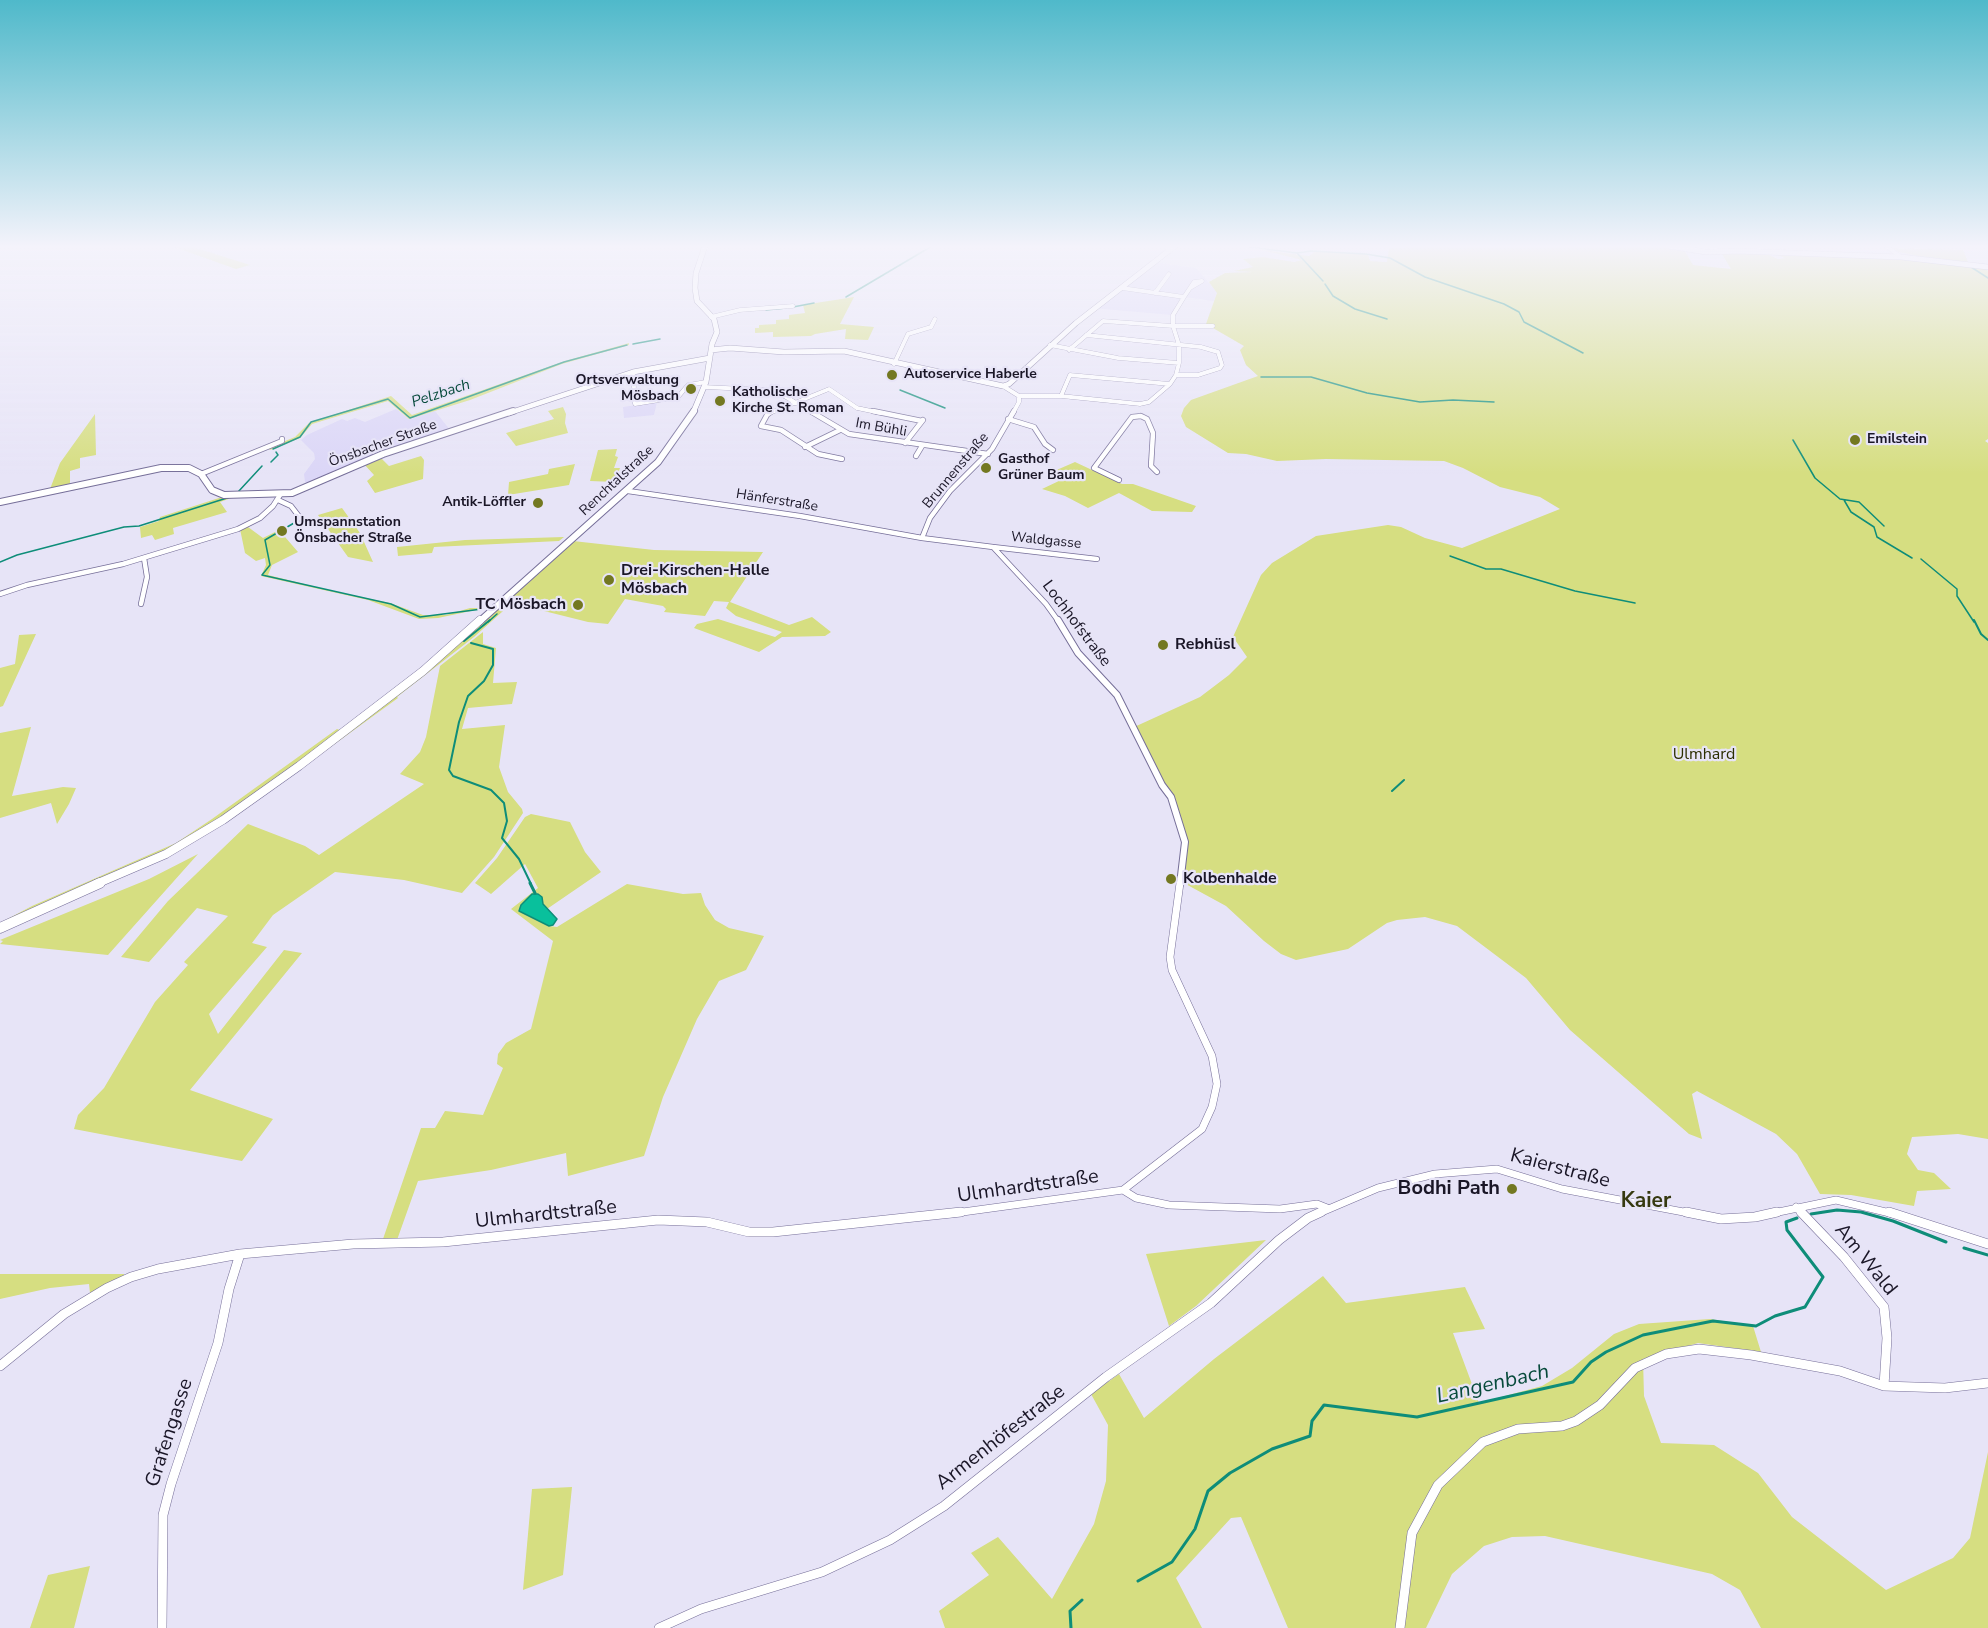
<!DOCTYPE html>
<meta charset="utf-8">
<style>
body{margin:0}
canvas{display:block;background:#e7e4f7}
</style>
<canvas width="1988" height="1628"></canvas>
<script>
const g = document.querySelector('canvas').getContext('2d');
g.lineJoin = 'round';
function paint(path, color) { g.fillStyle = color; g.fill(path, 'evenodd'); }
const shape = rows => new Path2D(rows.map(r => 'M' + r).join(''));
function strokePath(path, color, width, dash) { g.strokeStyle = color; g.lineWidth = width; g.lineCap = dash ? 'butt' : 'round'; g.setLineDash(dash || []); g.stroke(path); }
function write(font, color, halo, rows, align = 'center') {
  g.font = font + ' "Nunito Sans",sans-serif'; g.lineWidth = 4.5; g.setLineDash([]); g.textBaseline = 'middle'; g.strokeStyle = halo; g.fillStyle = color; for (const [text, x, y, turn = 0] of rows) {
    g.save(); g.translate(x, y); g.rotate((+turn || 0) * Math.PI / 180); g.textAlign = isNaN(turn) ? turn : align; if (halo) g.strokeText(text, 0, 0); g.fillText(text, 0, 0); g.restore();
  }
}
const built = shape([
 [1152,262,1196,268,1217,292,1214,301,1184,297,1172,315,1092,308],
 [657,402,654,415,624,418,623,407],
 [396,409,409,419,435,411,450,430,312,485,305,482,304,474,315,459,314,453,301,440,307,435,342,419,347,421,355,418,365,422]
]);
const green = shape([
 [171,246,190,246,250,265,236,269],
 [1408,246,1665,246,1685,251,1693,265,1731,269,1722,254,1765,253,1778,259,1785,258,1775,254,1907,258,1986,268,1988,271,1988,439,1985,441,1988,443,1988,1139,1958,1134,1912,1137,1907,1154,1918,1170,1934,1173,1951,1189,1917,1191,1914,1206,1851,1195,1820,1194,1797,1154,1776,1134,1697,1091,1692,1094,1702,1139,1689,1134,1570,1030,1526,978,1457,926,1425,917,1397,920,1387,923,1348,949,1296,960,1281,954,1264,941,1226,906,1182,882,1186,846,1168,797,1152,772,1132,728,1200,697,1229,675,1247,657,1233,637,1261,575,1272,563,1316,536,1388,525,1401,527,1425,538,1462,548,1560,509,1540,497,1500,487,1463,468,1444,461,1326,459,1277,461,1246,454,1228,453,1186,427,1181,416,1184,408,1191,400,1258,376,1246,365,1240,350,1244,346,1206,324,1217,293,1209,282,1225,273,1253,272,1234,271,1253,267,1243,259,1263,257,1294,262,1302,260,1262,250,1309,256,1316,251,1364,254,1368,255,1370,261,1385,262,1387,262,1389,248,1405,248],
 [1890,248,1963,250,1968,262,1918,256,1895,251],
 [854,297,840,324,874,327,868,340,845,339,846,329,815,334,811,336,773,337,773,332,755,333,755,328,759,328,759,325,776,324,776,320,789,319,789,315,805,313,803,305],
 [629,343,629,345,562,364,470,400,409,419,388,401,312,424,300,438,270,450,268,448,295,437,309,423,391,396,412,415,565,361],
 [563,407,566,414,565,423,568,433,516,446,506,433,554,419,548,411],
 [95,414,96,455,80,458,80,468,70,471,70,484,50,489,60,463],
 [617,449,615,456,618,457,614,468,620,468,615,482,590,481,598,450],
 [421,456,424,460,423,479,375,493,367,481,374,475,363,463,380,457,389,466],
 [1075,462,1122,484,1133,484,1196,506,1192,512,1152,511,1119,493,1088,508,1065,496,1042,489,1061,480,1052,472],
 [575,464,569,485,508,495,509,482,548,474,549,469],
 [234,497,220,502,227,512,173,528,174,534,155,540,152,535,141,538,140,527,159,521,160,517,219,498],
 [342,508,360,533,373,562,348,557,318,515],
 [248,527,263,538,279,530,298,552,272,565,268,575,336,592,390,603,423,615,446,615,470,608,485,608,438,618,419,619,368,600,261,576,266,565,265,558,256,561,245,553,240,529],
 [564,537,559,541,434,547,432,553,398,556,397,547,465,540],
 [573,541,654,550,763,552,730,602,789,625,812,617,831,632,825,636,782,637,759,652,694,628,697,624,718,619,775,637,782,632,736,616,726,608,729,602,714,601,705,616,664,612,666,609,663,606,625,599,608,624,588,622,512,603,474,637,397,697,398,698,233,818,232,817,459,643],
 [483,632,483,644,496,648,493,683,517,682,512,704,468,708,462,729,505,725,499,767,508,792,522,809,523,813,494,857,462,893,404,880,335,872,273,915,252,943,267,947,209,1014,218,1034,284,950,302,953,190,1090,273,1119,242,1161,74,1129,78,1115,104,1088,155,1002,188,965,184,962,228,916,197,908,149,962,121,957,168,901,248,824,305,846,319,855,424,784,400,774,420,752,426,737,440,666],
 [36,634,3,706,0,707,0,668,15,664,19,635],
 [31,727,12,796,63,787,76,788,69,804,57,824,51,803,0,818,0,733],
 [337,729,342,731,235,809,157,855,0,923,32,906,176,843,212,819],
 [531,814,570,822,585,852,601,872,547,909,542,904,542,897,535,893,549,926,557,927,627,884,683,894,701,893,705,905,715,920,729,928,764,936,746,970,719,981,697,1019,663,1097,644,1156,568,1176,566,1153,491,1170,418,1181,397,1240,383,1239,421,1128,435,1128,445,1111,483,1115,503,1068,497,1064,498,1054,506,1043,531,1029,553,941,511,909,538,888,525,864,491,894,475,883,497,858,525,817],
 [198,854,108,955,0,944,3,941,0,940,149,879],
 [1266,1240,1196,1306,1169,1326,1146,1254],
 [0,1274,124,1274,124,1277,90,1293,89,1284,50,1288,0,1299],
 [1323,1276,1346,1303,1465,1287,1485,1329,1453,1333,1479,1403,1542,1386,1572,1368,1614,1334,1639,1324,1710,1319,1753,1326,1761,1352,1698,1343,1643,1359,1644,1396,1661,1443,1714,1445,1758,1473,1792,1517,1886,1590,1953,1558,1970,1538,1988,1452,1988,1628,1761,1628,1740,1590,1712,1574,1545,1536,1512,1537,1484,1546,1452,1574,1426,1628,1288,1628,1241,1517,1231,1518,1176,1578,1202,1628,945,1628,939,1611,989,1575,971,1553,998,1537,1052,1599,1094,1524,1106,1481,1108,1425,1091,1394,1119,1374,1144,1418,1214,1359],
 [572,1487,563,1575,523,1590,532,1489],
 [90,1566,74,1628,30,1628,48,1575]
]);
const water = shape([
 [532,894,538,894,542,897,543,904,557,919,553,925,549,926,519,911,521,905,532,894]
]);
const streamFar2 = shape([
 [1243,246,1297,253,1311,251,1366,254,1390,258,1425,277,1504,304,1519,312,1524,322,1583,353],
 [1297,253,1323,281],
 [1971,267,1988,278],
 [1325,284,1333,296,1355,309,1387,319],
 [846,297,932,246],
 [793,307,814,303],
 [766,310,786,308],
 [633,344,660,339],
 [1261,377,1311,377,1367,393,1420,402,1453,400,1494,402],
 [900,390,945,408],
 [1793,440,1815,478,1840,499,1859,502,1884,526],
 [273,449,300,437,311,422,388,399,410,418,564,362,627,345],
 [271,462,278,455,276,452],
 [238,492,262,466],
 [1844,500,1851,512,1874,527,1877,537,1912,558],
 [295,514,297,518,294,523,265,540,270,565,262,575,391,604,420,617,482,609],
 [1450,556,1486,569,1501,569,1575,591,1635,603],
 [1921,559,1957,589,1957,596,1974,622],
 [0,562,17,555,124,527,139,526,230,497],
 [488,622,497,614]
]);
const streamFar1 = shape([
 [1974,620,1981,634,1988,640],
 [464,641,490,620],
 [471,643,493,649,493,665,484,681,468,696,459,722,449,770,453,776,491,790,504,803,507,821,502,838,519,859,531,884],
 [1392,791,1404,780]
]);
const stream = shape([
 [530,883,535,893],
 [1811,1214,1837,1210,1861,1212,1893,1221,1946,1242],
 [1964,1248,1988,1255],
 [1138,1581,1172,1562,1195,1529,1208,1491,1230,1473,1272,1449,1310,1436,1312,1421,1324,1405,1417,1417,1573,1382,1591,1362,1606,1352,1643,1335,1713,1321,1756,1326,1775,1316,1805,1307,1823,1277,1787,1230,1786,1222,1797,1218],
 [1071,1628,1070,1611,1082,1600]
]);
const streetFar4 = shape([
 [1886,246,1901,257],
 [1155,293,1169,274],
 [1184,297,1194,282,1202,281,1190,288],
 [711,317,740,310,793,306],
 [1086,335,1201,347,1218,352,1222,365,1220,368,1198,375,1176,375],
 [1050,345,1118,358,1179,363],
 [1069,350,1103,321,1173,326,1213,326],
 [894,364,908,334,931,327,935,319],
 [633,372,635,404,678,397,688,385,706,382],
 [1003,386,1019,396],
 [704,387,768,390,786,397,813,413],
 [1019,396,1061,396,1140,404,1149,402,1170,384,1176,375,1179,363,1179,345,1173,326,1173,315,1184,297,1122,288],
 [1061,396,1070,375,1170,384],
 [770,413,829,389,857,408,881,413],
 [1013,413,1019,402,1019,396]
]);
const streetFar3 = shape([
 [772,411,767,415,761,426,781,430,818,454,842,459],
 [810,411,849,434,988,454],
 [873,411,922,421],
 [1141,416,1147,419,1153,433,1151,466,1157,472],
 [1008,419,1034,427,1045,444,1053,450],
 [905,443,923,420],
 [805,447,840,430],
 [916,456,922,446],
 [201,474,282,441,282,439],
 [1119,480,1094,468,1132,417,1141,416],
 [628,491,800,516,922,538,993,547,1046,604,1059,622],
 [278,500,291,506,301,519],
 [922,538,930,518,950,491,992,449,1014,411],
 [993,547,1097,559],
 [0,594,27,585,123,564,238,529,260,518,273,506,280,495],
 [141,604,147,577,144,558]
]);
const streetFar2 = shape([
 [1058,620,1078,653,1117,695,1162,785,1171,797,1185,842,1180,884]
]);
const streetFar1 = shape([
 [1123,1190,1202,1129,1212,1107,1217,1084,1212,1056,1172,970,1170,957,1180,883],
 [1123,1190,1136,1198,1169,1205,1280,1209,1317,1204,1327,1208],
 [1796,1207,1803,1214],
 [948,1214,1123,1190],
 [1317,1214,1378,1188,1435,1174,1497,1169,1562,1189,1694,1214],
 [1769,1214,1836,1200,1894,1214]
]);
const street = shape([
 [1686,1212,1721,1219,1755,1217,1777,1212],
 [1801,1212,1844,1257,1884,1307,1887,1338,1884,1386],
 [1889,1212,1988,1244],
 [0,1366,64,1314,107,1288,131,1277,158,1269,240,1254,353,1244,443,1242,658,1220,707,1222,749,1232,773,1232,961,1212],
 [162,1628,163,1515,171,1484,218,1343,229,1289,240,1254],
 [659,1628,701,1609,822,1572,890,1540,944,1506,1106,1377,1211,1303,1279,1240,1308,1218,1321,1212],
 [1400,1628,1412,1533,1438,1485,1483,1442,1518,1429,1562,1426,1576,1421,1600,1405,1635,1368,1666,1354,1699,1349,1751,1355,1840,1371,1884,1386,1945,1388,1988,1383]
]);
const secondaryFar3 = shape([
 [1669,246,1706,252,1739,251,1901,257,1988,267],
 [711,350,730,348,784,352,844,351,1003,386,1009,384,1076,323,1175,246],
 [509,413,633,372,710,358],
 [693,413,706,382,712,344,717,332,714,319,697,301,695,288,696,273,705,246]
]);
const secondaryFar2 = shape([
 [0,502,161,468,189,468,201,474,212,490,224,495,292,493,383,454,513,411],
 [479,622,658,462,694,411]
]);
const secondaryFar1 = shape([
 [96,884,166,854,223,820,299,766,423,671,480,620]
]);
const secondary = shape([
 [0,928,100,883]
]);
const markers = [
 [892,375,6,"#737821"],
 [691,389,6,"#737821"],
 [720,401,6,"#737821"],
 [1855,440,6,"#737821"],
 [986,468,6,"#737821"],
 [538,503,6,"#737821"],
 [282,531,6,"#737821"],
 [609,580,6,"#737821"],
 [578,605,6,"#737821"],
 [1163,645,6,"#737821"],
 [1171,879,6,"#737821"],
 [1512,1189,6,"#737821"]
];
const farPoinames = [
 ["Autoservice Haberle",904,375],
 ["Ortsverwaltung",679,381,"right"],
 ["Mösbach",679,397,"right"],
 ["Katholische",732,393],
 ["Kirche St. Roman",732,409],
 ["Emilstein",1867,440],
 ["Gasthof",998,460],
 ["Grüner Baum",998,476],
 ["Antik-Löffler",526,503,"right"],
 ["Umspannstation",294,523],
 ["Önsbacher Straße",294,539]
];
const farStreetnames = [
 ["Im Bühli",881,428,10],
 ["Önsbacher Straße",383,444,-20],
 ["Brunnenstraße",956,471,-50],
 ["Renchtalstraße",617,481,-43],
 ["Hänferstraße",777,501,9],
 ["Waldgasse",1046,541,6]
];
const farWaternames = [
 ["Pelzbach",441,394,-18]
];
const poiNames = [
 ["Drei-Kirschen-Halle",621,571],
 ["Mösbach",621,589],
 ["TC Mösbach",566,605,"right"],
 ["Rebhüsl",1175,645],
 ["Kolbenhalde",1183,879]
];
const streetNames = [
 ["Lochhofstraße",1076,624,53]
];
const parkNames = [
 ["Ulmhard",1704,755]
];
const nearStreetnames = [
 ["Kaierstraße",1560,1169,15],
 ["Ulmhardtstraße",1028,1187,-8],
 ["Ulmhardtstraße",546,1215,-6],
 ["Am Wald",1865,1260,51],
 ["Grafengasse",170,1433,-72],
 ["Armenhöfestraße",1001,1438,-38]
];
const nearPoinames = [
 ["Bodhi Path",1500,1189]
];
const nearNeighbourhoodnames = [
 ["Kaier",1646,1202]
];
const nearWaternames = [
 ["Langenbach",1493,1385,-13]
];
paint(built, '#dbd6f7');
paint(green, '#d6de81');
paint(water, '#09c09c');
strokePath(water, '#0e8d79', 1.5);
strokePath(streamFar2, '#0e8d79', 1.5);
strokePath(streamFar1, '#0e8d79', 2);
strokePath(stream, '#0e8d79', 3);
strokePath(streetFar4, '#766f99', 4.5);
strokePath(streetFar3, '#766f99', 6);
strokePath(streetFar2, '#766f99', 8);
strokePath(streetFar1, '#766f99', 8);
strokePath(street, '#766f99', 10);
strokePath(secondaryFar3, '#766f99', 6);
strokePath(secondaryFar2, '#766f99', 8);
strokePath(secondaryFar1, '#766f99', 9);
strokePath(secondary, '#766f99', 11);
strokePath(streetFar4, '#fff', 4);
strokePath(streetFar3, '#fff', 4.5);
strokePath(streetFar2, '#fff', 6);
strokePath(streetFar1, '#fff', 7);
strokePath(street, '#fff', 9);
strokePath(secondaryFar3, '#fff', 5);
strokePath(secondaryFar2, '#fff', 6);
strokePath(secondaryFar1, '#fff', 8);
strokePath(secondary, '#fff', 10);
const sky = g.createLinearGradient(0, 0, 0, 474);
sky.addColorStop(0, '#4fb9ca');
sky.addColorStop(0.52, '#f4f3fb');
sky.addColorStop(1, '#f4f3fb00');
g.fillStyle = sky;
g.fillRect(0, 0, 1988, 474);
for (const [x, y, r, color] of markers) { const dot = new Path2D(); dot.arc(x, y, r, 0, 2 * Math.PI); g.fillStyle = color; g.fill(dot); strokePath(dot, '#e7e4f7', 2); }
write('bold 14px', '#1a1627', '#e7e4f7', farPoinames, 'left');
write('14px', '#1a1627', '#e7e4f7', farStreetnames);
write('italic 15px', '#074a3b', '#e7e4f7', farWaternames);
write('bold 16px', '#1a1627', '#e7e4f7', poiNames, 'left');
write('16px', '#1a1627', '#e7e4f7', streetNames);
write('16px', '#2c2e00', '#e7e4f7', parkNames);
write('20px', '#1a1627', '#e7e4f7', nearStreetnames);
write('bold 20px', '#1a1627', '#e7e4f7', nearPoinames, 'right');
write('bold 21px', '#363910', '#e7e4f7', nearNeighbourhoodnames);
write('italic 21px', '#074a3b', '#e7e4f7', nearWaternames);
</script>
